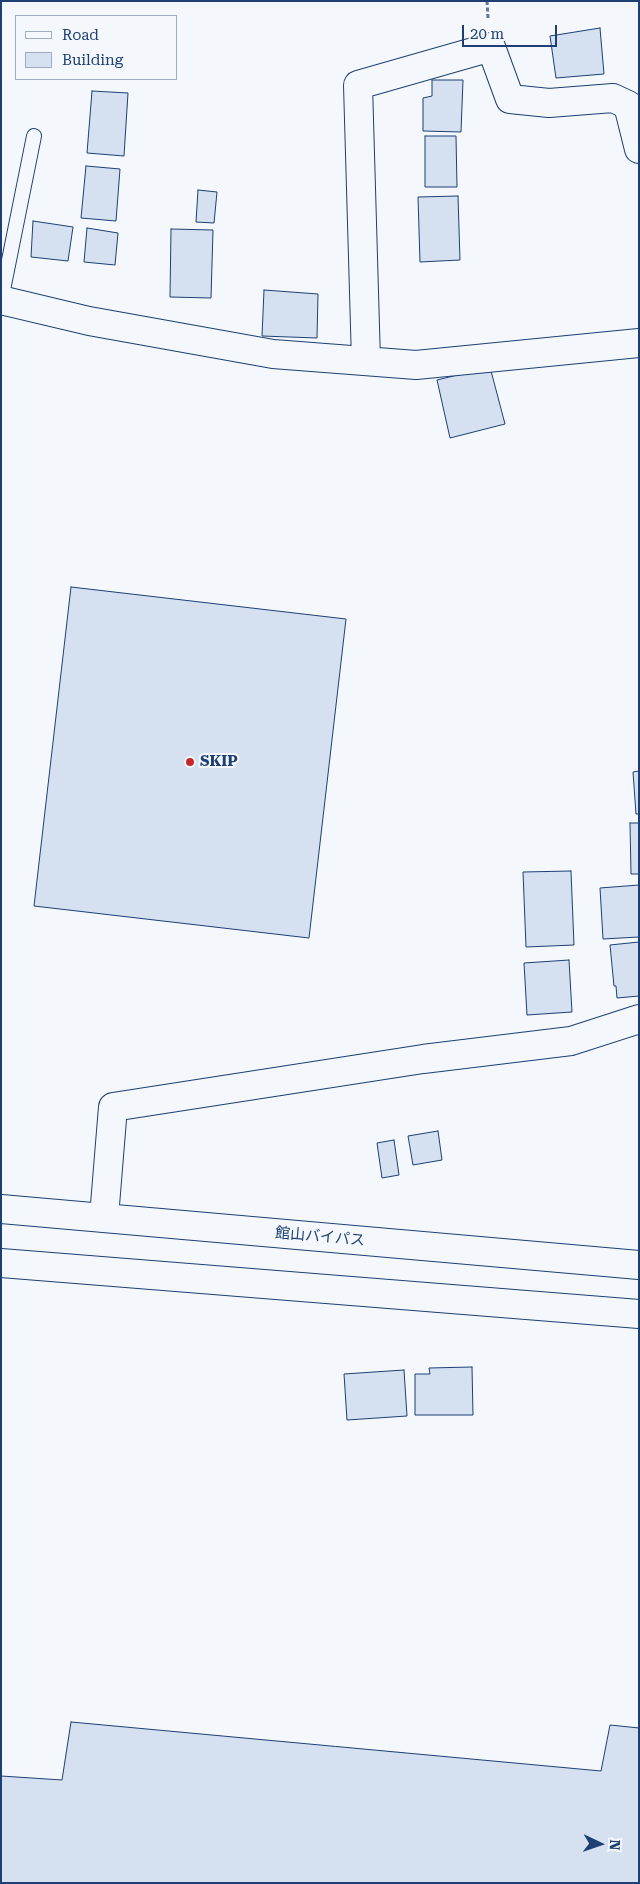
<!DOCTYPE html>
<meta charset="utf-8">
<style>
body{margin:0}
#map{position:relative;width:640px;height:1884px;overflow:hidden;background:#f4f7fb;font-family:"Roboto Serif",serif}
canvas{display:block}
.frame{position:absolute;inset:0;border:2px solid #1d3f73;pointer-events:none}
.legend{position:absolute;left:15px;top:15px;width:162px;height:65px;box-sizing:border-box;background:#f4f7fb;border:1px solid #9eadc5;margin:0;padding:6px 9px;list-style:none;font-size:15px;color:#1d3f73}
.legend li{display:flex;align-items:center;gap:10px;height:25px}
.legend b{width:25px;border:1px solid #9eadc5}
.north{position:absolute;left:575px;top:1819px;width:50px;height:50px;-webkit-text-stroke:4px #f4f7fb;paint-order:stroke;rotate:93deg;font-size:14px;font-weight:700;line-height:20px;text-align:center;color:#1d3f73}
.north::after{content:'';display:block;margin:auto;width:18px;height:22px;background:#1d3f73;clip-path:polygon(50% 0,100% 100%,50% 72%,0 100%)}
.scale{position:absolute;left:462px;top:25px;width:95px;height:22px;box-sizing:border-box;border:2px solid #1d3f73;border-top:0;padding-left:6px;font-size:15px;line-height:18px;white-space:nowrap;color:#1d3f73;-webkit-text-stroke:4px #f4f7fb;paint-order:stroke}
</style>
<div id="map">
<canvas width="640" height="1884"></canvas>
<div class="frame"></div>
<ul class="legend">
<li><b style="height:6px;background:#f4f7fb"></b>Road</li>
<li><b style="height:14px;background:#d5e0f0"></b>Building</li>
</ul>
<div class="north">N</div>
<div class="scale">20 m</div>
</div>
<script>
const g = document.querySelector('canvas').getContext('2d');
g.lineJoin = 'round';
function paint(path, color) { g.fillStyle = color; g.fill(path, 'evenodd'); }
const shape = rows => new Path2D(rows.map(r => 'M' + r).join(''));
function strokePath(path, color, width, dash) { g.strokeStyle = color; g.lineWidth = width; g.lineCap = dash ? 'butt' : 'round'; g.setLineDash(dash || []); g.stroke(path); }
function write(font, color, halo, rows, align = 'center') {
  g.font = font + ' "Roboto Serif","Noto Sans JP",serif'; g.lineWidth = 4; g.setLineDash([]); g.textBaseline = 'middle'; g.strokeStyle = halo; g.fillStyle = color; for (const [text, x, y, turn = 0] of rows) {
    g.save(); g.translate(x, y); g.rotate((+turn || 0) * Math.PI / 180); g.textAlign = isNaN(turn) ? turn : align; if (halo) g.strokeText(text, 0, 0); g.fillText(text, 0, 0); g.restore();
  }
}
const building = shape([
 [600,28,604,74,556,78,550,36,600,28],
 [432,80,463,80,461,132,423,131,423,98,432,96,432,80],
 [92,91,128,93,124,156,87,153,92,91],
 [425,136,456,136,457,187,425,187,425,136],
 [86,166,120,169,116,221,81,218,86,166],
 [198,190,217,192,214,223,196,222,198,190],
 [458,196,460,260,420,262,418,197,458,196],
 [33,221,73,227,68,261,31,257,33,221],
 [87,228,118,233,115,265,84,262,87,228],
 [171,229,213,230,211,298,170,297,171,229],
 [264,290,318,294,317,338,262,336,264,290],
 [490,367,505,424,450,438,437,380,490,367],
 [71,587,346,619,309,938,34,906,71,587],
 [639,771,639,814,636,814,633,772,639,771],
 [630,823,639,823,639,874,631,874,630,823],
 [571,871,574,945,526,947,523,872,571,871],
 [639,885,639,937,603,939,600,888,639,885],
 [639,942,639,996,617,998,616,986,614,986,610,945,639,942],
 [569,960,572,1012,527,1015,524,963,569,960],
 [438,1131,442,1160,413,1165,408,1136,438,1131],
 [394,1140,399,1175,382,1178,377,1143,394,1140],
 [472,1367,473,1415,415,1415,415,1374,430,1374,429,1368,472,1367],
 [404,1370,407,1416,347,1420,344,1374,404,1370],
 [71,1722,601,1771,610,1725,639,1728,639,1883,1,1883,1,1776,62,1780,71,1722]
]);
const path = shape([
 [487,1,488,18]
]);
const lane = shape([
 [1,300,34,136]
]);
const street = shape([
 [1,300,89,321,273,354,416,365,639,343],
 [366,361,358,85,491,47,510,99,549,103,613,98,628,105,639,149],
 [104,1217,113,1107,423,1059,571,1041,639,1019]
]);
const highway = shape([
 [1,1209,639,1265],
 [1,1263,639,1314]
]);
const markers = [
 [190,762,5,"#c62828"]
];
const poiNames = [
 ["SKIP",200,762]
];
const streetNames = [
 ["館山バイパス",320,1237,5]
];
paint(building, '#d5e0f0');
strokePath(building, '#1d3f73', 1);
strokePath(lane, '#1d3f73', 16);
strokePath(street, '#1d3f73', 30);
strokePath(highway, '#1d3f73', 30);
strokePath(path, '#5e769c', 3, [4, 2.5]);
strokePath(lane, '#f4f7fb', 14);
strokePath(street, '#f4f7fb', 28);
strokePath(highway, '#f4f7fb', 28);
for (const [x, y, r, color] of markers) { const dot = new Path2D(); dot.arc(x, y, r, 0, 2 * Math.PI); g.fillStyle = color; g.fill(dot); strokePath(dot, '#f4f7fb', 2); }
write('bold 15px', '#1d3f73', '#f4f7fb', poiNames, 'left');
write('15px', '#1d3f73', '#f4f7fb', streetNames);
</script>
